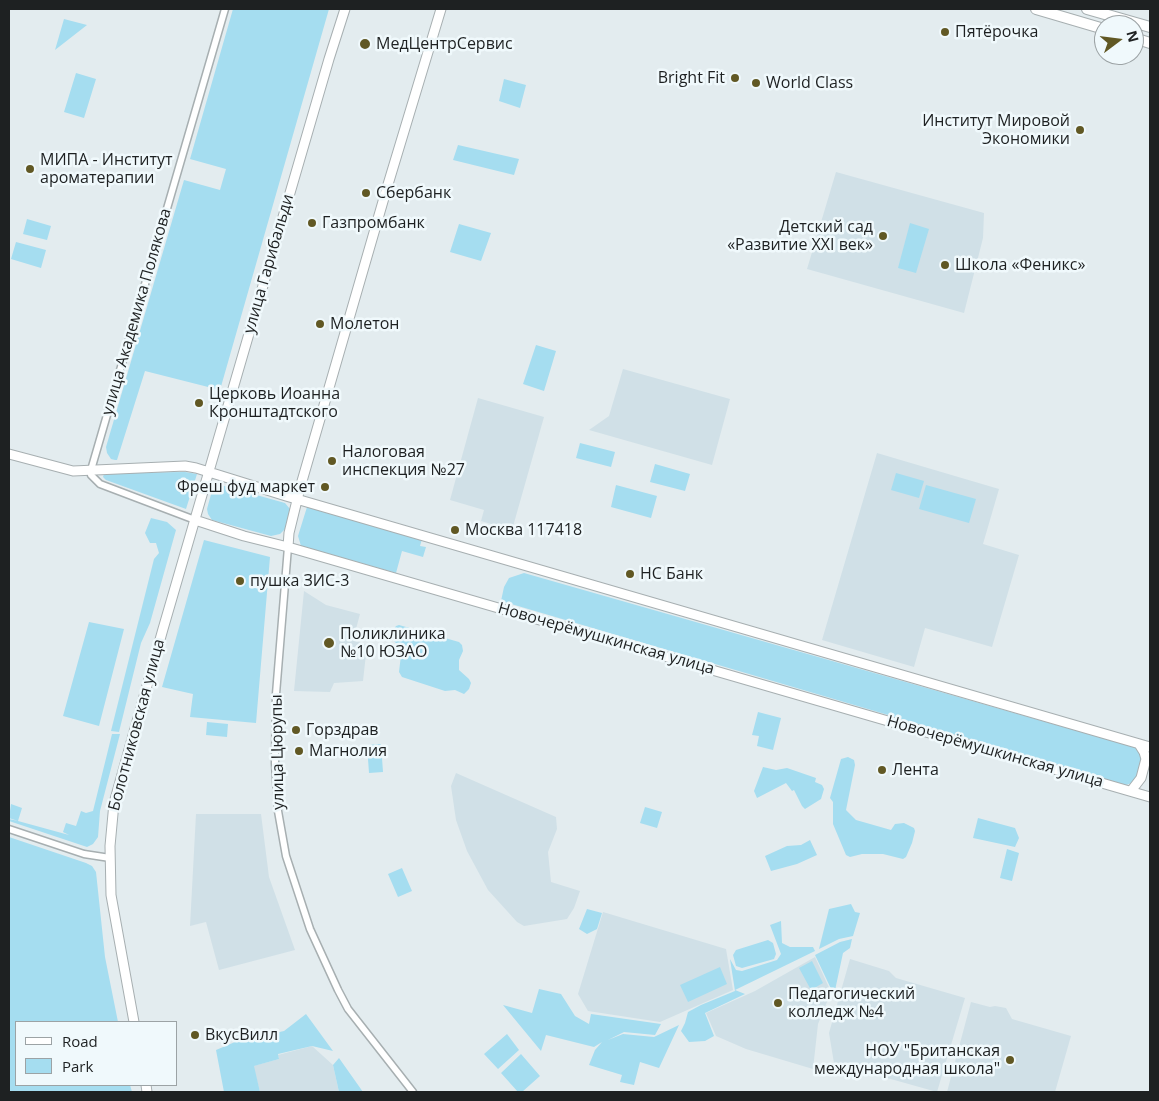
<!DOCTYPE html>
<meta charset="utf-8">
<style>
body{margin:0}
#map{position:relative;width:1159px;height:1101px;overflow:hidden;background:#e3ecef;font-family:"Open Sans",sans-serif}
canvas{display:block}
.frame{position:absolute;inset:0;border:10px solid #1e2122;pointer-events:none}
.legend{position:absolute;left:15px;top:1021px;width:162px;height:65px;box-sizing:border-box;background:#f0f9fc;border:1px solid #9ca3a5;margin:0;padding:6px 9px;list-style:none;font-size:15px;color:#1e2122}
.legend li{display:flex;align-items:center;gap:10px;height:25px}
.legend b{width:25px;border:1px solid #9ca3a5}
.north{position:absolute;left:1094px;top:15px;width:50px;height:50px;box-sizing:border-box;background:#f0f9fc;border:1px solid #9ca3a5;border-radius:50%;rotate:75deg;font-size:14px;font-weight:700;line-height:20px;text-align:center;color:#1e2122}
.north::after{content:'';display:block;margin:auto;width:18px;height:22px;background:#615824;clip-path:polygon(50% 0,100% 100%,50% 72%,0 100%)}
</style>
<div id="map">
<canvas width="1159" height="1101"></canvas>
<div class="frame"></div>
<ul class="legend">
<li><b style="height:6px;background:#fff"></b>Road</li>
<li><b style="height:14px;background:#a5ddf0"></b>Park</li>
</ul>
<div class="north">N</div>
</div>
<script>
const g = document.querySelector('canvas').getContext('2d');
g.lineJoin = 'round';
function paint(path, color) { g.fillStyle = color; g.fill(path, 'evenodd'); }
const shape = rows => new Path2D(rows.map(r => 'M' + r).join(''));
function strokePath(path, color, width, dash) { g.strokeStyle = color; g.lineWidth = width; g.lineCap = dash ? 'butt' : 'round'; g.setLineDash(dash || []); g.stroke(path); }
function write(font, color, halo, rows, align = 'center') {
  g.font = font + ' "Open Sans",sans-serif'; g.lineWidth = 5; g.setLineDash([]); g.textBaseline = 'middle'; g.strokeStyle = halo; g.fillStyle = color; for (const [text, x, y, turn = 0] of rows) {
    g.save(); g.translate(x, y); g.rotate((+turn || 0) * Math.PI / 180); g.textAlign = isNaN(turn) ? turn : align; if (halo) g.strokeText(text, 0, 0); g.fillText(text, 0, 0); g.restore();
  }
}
const built = shape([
 [836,172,984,213,983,238,964,313,807,269],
 [623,369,730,399,712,465,589,430,609,416],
 [478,398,544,417,512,530,481,521,484,510,450,500],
 [877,453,999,489,983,544,1019,555,992,647,925,628,914,667,822,640],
 [304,591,326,605,360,614,353,640,367,645,363,681,334,683,330,692,294,691],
 [456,773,556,817,557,829,548,852,551,882,580,891,574,908,567,919,524,926,517,922,488,890,467,851,456,820,451,786],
 [196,814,261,814,269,877,295,950,219,970,206,922,190,926],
 [603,912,726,949,733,990,660,1022,588,1011,578,994],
 [815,957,831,992,818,1024,813,1069,746,1049,716,1036,706,1013,755,991],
 [850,959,889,971,896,978,965,998,937,1092,834,1063,829,1033],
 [971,1002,990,1007,995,1006,1006,1008,1012,1019,1071,1036,1055,1092,947,1092],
 [312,1046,333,1065,339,1092,260,1092,253,1066,279,1059,278,1055]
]);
const green = shape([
 [233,9,329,9,220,390,145,371,117,460,115,460,111,459,107,453,106,447,184,180,220,190,226,169,190,159],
 [64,19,87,25,55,50],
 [76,73,96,79,84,118,64,112],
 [504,79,526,85,520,108,499,101],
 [458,145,519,159,514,175,453,160],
 [27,219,51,226,47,240,23,234],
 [910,223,929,229,916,273,898,268],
 [459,224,491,233,481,261,450,252],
 [16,242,46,250,41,268,11,259],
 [536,345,556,351,544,391,523,384],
 [580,443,615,452,611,467,576,458],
 [655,464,690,474,685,491,650,482],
 [185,472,197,474,186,509,106,480,103,477,104,474,108,473],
 [896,473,924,481,919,498,891,490],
 [217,484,285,503,290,509,287,527,280,534,271,536,212,520,208,514,207,509,213,487],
 [616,485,657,496,651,518,611,507],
 [926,485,976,499,969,523,919,509],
 [307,507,422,539,420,546,426,547,423,557,402,551,396,573,301,546,298,536],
 [151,518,167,522,176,530,150,623,141,643,119,732,111,731,154,559,159,553,156,543,150,543,145,533],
 [204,540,270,557,256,723,190,717,193,694,162,687],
 [524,573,1137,748,1141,752,1142,758,1136,779,1132,783,1126,785,501,601,504,587,509,578],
 [89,622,124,629,99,726,63,716],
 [399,625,459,642,462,645,463,651,459,660,459,670,469,679,471,683,469,689,464,694,455,690,445,691,402,677,399,672,401,655,399,646,394,641,392,632,396,626],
 [758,712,781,718,773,750,757,746,759,736,752,735],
 [207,722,228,724,227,737,206,735],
 [112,734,120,734,100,811,98,837,93,844,87,847,9,821,9,819,18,821,9,818,11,804,22,808,18,821,69,835,63,832,66,823,76,826,81,811,86,813,93,811],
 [381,744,383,772,369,773,367,745],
 [848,757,854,760,855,765,846,810,856,820,891,830,895,824,904,823,914,828,915,831,912,843,906,857,903,859,883,854,862,854,850,857,846,855,833,824,833,802,830,798,841,759],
 [763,767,776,770,787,768,816,778,815,782,822,785,824,789,821,799,805,809,802,806,794,790,792,791,786,783,757,798,754,791],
 [645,807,662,812,657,828,640,823],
 [978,818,1015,828,1019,838,1015,847,973,838],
 [9,837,86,863,92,866,96,872,105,957,118,1022,16,1022,16,1085,130,1085,132,1092,9,1092],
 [810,840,817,855,797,864,771,871,765,856,787,846,801,845],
 [1007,849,1019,853,1012,881,1000,878],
 [402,868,412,891,398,897,388,874],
 [851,904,855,912,860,913,853,936,839,939,819,949,829,909],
 [587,909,602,913,597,929,587,934,579,929],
 [781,921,782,943,790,947,813,947,815,951,735,990,745,994,705,1013,714,1036,705,1041,689,1042,681,1031,685,1023,688,1012,701,1005,735,991,730,959,736,970,742,971,777,960,781,954,770,925],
 [852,939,850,948,843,953,834,995,815,955,840,942],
 [768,940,773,943,776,954,774,959,742,968,736,966,733,955,736,950],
 [812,961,823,983,811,990,799,968],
 [720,967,727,984,688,1002,680,985],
 [539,989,561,994,575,1016,589,1024,591,1014,661,1024,655,1035,624,1032,608,1040,623,1034,654,1037,679,1025,659,1068,640,1062,634,1085,620,1082,622,1075,589,1065,595,1050,602,1042,594,1047,546,1035,541,1051,503,1005,532,1013],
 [306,1014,333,1051,312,1046,278,1054,279,1059,254,1066,260,1092,224,1092,216,1050,235,1042,284,1031],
 [507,1034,519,1050,498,1069,484,1054],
 [521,1054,540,1076,522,1092,518,1092,501,1073],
 [339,1058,363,1092,339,1092,333,1065]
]);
const street = shape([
 [195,520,100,484,91,475,91,470,225,9],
 [288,547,276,694,275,763,278,811,286,856,310,929,338,990,348,1009,413,1092],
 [9,829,84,854,110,858]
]);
const secondary = shape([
 [9,454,73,471,185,466,196,468,286,496,1150,747],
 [195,520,244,536,288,547,1150,797],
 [288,547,289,533,300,488,386,191,441,9],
 [1131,791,1141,778,1146,759,1144,752,1139,744],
 [134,1022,111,895,110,846,114,803,163,629,329,59,345,9],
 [146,1085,147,1092]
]);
const primary = shape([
 [1036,9,1104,29],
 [1087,9,1150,27],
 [1134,38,1150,43]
]);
const markers = [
 [945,32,5,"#615824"],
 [365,44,6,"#615824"],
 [735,78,5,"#615824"],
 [756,83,5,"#615824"],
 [1080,130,5,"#615824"],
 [30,169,5,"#615824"],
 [366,193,5,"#615824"],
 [312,223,5,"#615824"],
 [883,236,5,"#615824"],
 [945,265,5,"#615824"],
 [320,324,5,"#615824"],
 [199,403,5,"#615824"],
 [332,461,5,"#615824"],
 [325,487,5,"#615824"],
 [455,530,5,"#615824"],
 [630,574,5,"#615824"],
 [240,581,5,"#615824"],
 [329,643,6,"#615824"],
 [296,730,5,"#615824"],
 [299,751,5,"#615824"],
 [882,770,5,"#615824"],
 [778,1003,5,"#615824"],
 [195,1035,5,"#615824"],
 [1010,1060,5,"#615824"]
];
const poiNames = [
 ["Пятёрочка",955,32],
 ["МедЦентрСервис",376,44],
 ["Bright Fit",725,78,"right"],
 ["World Class",766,83],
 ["Институт Мировой",1070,121,"right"],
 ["Экономики",1070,139,"right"],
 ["МИПА - Институт",40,160],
 ["ароматерапии",40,178],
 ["Сбербанк",376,193],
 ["Газпромбанк",322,223],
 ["Детский сад",873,227,"right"],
 ["«Развитие XXI век»",873,245,"right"],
 ["Школа «Феникс»",955,265],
 ["Молетон",330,324],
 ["Церковь Иоанна",209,394],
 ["Кронштадтского",209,412],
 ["Налоговая",342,452],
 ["инспекция №27",342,470],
 ["Фреш фуд маркет",315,487,"right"],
 ["Москва 117418",465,530],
 ["НС Банк",640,574],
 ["пушка ЗИС-3",250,581],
 ["Поликлиника",340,634],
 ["№10 ЮЗАО",340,652],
 ["Горздрав",306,730],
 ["Магнолия",309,751],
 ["Лента",892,770],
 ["Педагогический",788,994],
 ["колледж №4",788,1012],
 ["ВкусВилл",205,1035],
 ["НОУ \"Британская",1000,1051,"right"],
 ["международная школа\"",1000,1069,"right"]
];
const streetNames = [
 ["улица Гарибальди",269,264,-74],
 ["улица Академика Полякова",137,312,-74],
 ["Новочерёмушкинская улица",606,639,16],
 ["Болотниковская улица",137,725,-75],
 ["улица Цюрупы",278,752,-91],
 ["Новочерёмушкинская улица",995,752,16]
];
paint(built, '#d0e0e7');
paint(green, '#a5ddf0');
strokePath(street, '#a7afb1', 9);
strokePath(secondary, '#a7afb1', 11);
strokePath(primary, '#a7afb1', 12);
strokePath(street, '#fff', 6);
strokePath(secondary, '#fff', 9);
strokePath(primary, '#fff', 10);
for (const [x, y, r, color] of markers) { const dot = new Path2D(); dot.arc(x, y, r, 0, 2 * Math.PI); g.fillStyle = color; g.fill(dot); strokePath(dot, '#f0f9fc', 2); }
write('16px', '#1e2122', '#f0f9fc', poiNames, 'left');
write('16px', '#1e2122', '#f0f9fc', streetNames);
</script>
